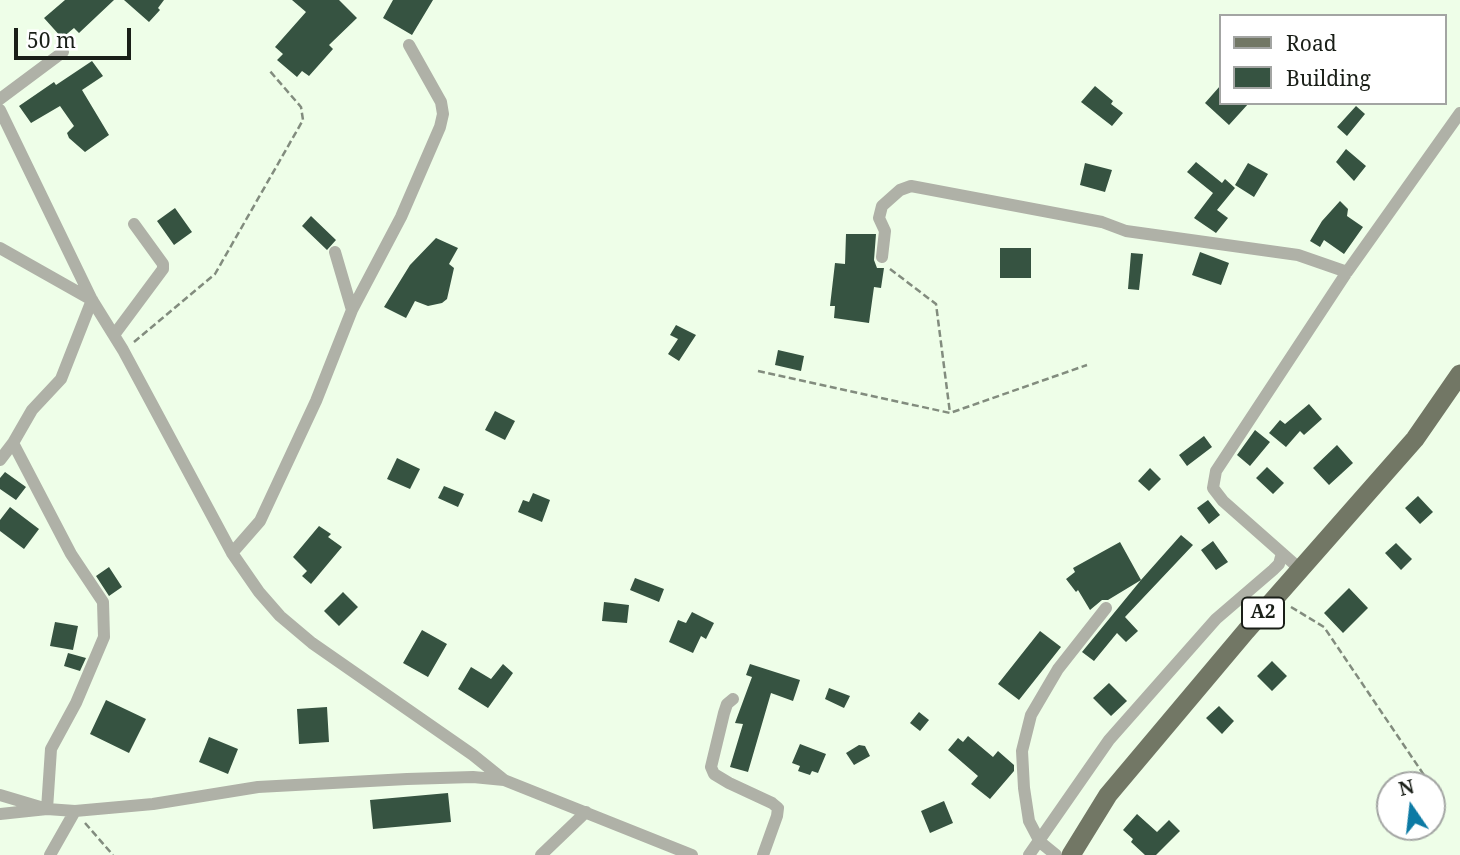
<!DOCTYPE html>
<style>
body{margin:0}
#map{position:relative;width:1460px;height:855px;overflow:hidden;background:#eefee8;font-family:"Noto Serif",serif}
canvas{display:block}
.legend{position:absolute;left:1219px;top:14px;width:228px;height:91px;box-sizing:border-box;background:#fff;border:2px solid #a3a5a3;margin:0;padding:9px 12px;list-style:none;font-size:21px;color:#1a1f18}
.legend li{display:flex;align-items:center;gap:14px;height:35px}
.legend b{width:35px;border:2px solid #a3a5a3}
.north{position:absolute;left:1376px;top:771px;width:70px;height:70px;box-sizing:border-box;background:#fff;border:2px solid #a3a5a3;border-radius:50%;rotate:346deg;font-size:19px;font-weight:700;line-height:28px;text-align:center;color:#1a1f18}
.north::after{content:'';display:block;margin:auto;width:24px;height:32px;background:#0c7aa4;clip-path:polygon(50% 0,100% 100%,50% 72%,0 100%)}
.scale{position:absolute;left:14px;top:28px;width:117px;height:32px;box-sizing:border-box;border:4px solid #1a1f18;border-top:0;padding-left:9px;font-size:21px;line-height:24px;white-space:nowrap;color:#1a1f18;-webkit-text-stroke:5px #fff;paint-order:stroke}
</style>
<div id="map">
<canvas width="1460" height="855"></canvas>
<ul class="legend">
<li><b style="height:9px;background:#727765"></b>Road</li>
<li><b style="height:19px;background:#365341"></b>Building</li>
</ul>
<div class="north">N</div>
<div class="scale">50 m</div>
</div>
<script>
const g = document.querySelector('canvas').getContext('2d');
g.lineJoin = 'round';
function paint(path, color) { g.fillStyle = color; g.fill(path, 'evenodd'); }
const shape = rows => new Path2D(rows.map(r => 'M' + r).join(''));
function strokePath(path, color, width, dash) { g.strokeStyle = color; g.lineWidth = width; g.lineCap = dash ? 'butt' : 'round'; g.setLineDash(dash || []); g.stroke(path); }
function write(font, color, halo, rows, align = 'center') {
  g.font = font + ' "Noto Serif",serif'; g.lineWidth = 7; g.setLineDash([]); g.textBaseline = 'middle'; g.strokeStyle = halo; g.fillStyle = color; for (const [text, x, y, turn = 0] of rows) {
    g.save(); g.translate(x, y); g.rotate((+turn || 0) * Math.PI / 180); g.textAlign = isNaN(turn) ? turn : align; if (halo) g.strokeText(text, 0, 0); g.fillText(text, 0, 0); g.restore();
  }
}
const building = shape([
 [65,0,114,0,79,33,74,28,62,38,44,18],
 [124,0,164,0,158,8,160,10,149,22],
 [292,0,339,0,357,18,329,45,333,49,309,76,302,71,297,77,277,60,283,54,275,47,306,12],
 [393,0,433,0,412,35,383,18],
 [92,61,103,76,82,90,109,135,85,152,69,138,67,133,74,126,60,106,31,123,19,106,54,82,56,85],
 [1095,86,1113,101,1111,104,1123,113,1112,126,1081,102],
 [1220,86,1220,103,1249,103,1229,125,1205,103],
 [1356,106,1365,114,1347,136,1337,127],
 [1346,149,1366,166,1354,181,1336,162],
 [1196,162,1222,183,1225,179,1235,188,1217,210,1228,218,1216,233,1194,218,1213,193,1187,172],
 [1085,163,1112,170,1105,192,1080,185],
 [1248,163,1268,174,1254,197,1235,185],
 [1340,201,1348,209,1347,216,1363,227,1344,254,1324,240,1320,247,1310,241,1322,221],
 [175,208,192,232,174,245,157,221],
 [311,216,336,240,327,250,302,226],
 [846,234,876,234,874,260,877,268,884,268,881,288,874,287,869,323,834,318,835,306,830,306,835,263,845,264],
 [436,238,458,248,449,264,454,268,447,299,442,303,428,306,415,301,406,318,384,307,410,265],
 [1000,248,1031,248,1031,278,1000,278],
 [1200,252,1229,263,1221,285,1192,275],
 [1131,253,1143,254,1139,290,1128,289],
 [676,325,696,335,679,361,668,354,678,339,670,335],
 [778,350,804,356,801,371,775,365],
 [1309,404,1322,419,1304,435,1300,431,1286,447,1269,433,1280,420,1285,424],
 [495,411,515,421,505,440,485,430],
 [1255,430,1270,442,1250,466,1237,455],
 [1204,436,1212,447,1187,466,1179,455],
 [1337,445,1353,463,1329,485,1313,468],
 [397,458,420,469,410,489,387,479],
 [1267,467,1284,483,1273,494,1256,478],
 [1150,468,1161,479,1149,491,1138,481],
 [5,472,26,487,16,500,0,489,0,478],
 [444,486,464,494,458,507,438,498],
 [533,493,550,500,542,522,518,512,523,500,529,502],
 [1418,496,1433,512,1420,524,1405,508],
 [1208,500,1220,515,1209,524,1197,508],
 [10,507,39,529,24,549,0,531,0,520],
 [319,526,331,534,328,537,342,547,311,584,302,576,307,571,293,557],
 [1181,535,1193,545,1125,617,1138,631,1126,642,1117,633,1094,661,1082,652,1141,580,1108,600,1102,600,1090,610,1078,590,1076,592,1066,579,1075,572,1073,568,1120,542,1141,580],
 [1213,541,1228,562,1216,570,1201,550],
 [1396,543,1412,559,1401,570,1385,553],
 [109,567,122,587,109,596,96,576],
 [635,578,664,589,659,602,630,590],
 [1349,588,1368,608,1343,633,1324,613],
 [343,592,358,607,339,626,324,611],
 [604,602,629,605,627,623,602,621],
 [692,612,714,623,706,639,701,636,693,653,669,642,678,620,686,623],
 [55,622,78,626,73,650,50,646],
 [422,630,447,644,428,677,403,663],
 [1040,631,1061,647,1019,700,998,684],
 [68,653,86,658,80,671,64,666],
 [1272,661,1287,676,1272,691,1257,676],
 [503,664,513,673,488,708,458,689,471,667,491,679],
 [750,664,800,680,793,701,771,693,748,772,730,767,743,724,735,723,752,677,746,675],
 [1109,683,1127,701,1111,716,1093,698],
 [829,688,850,696,844,708,825,699],
 [106,700,146,719,129,753,90,734],
 [1219,706,1234,721,1222,734,1206,718],
 [327,707,329,742,299,744,297,709],
 [919,712,929,720,920,731,910,723],
 [968,736,993,757,998,751,1014,765,1014,771,990,799,971,784,978,776,948,750,958,738,963,742],
 [209,737,238,749,228,774,199,762],
 [800,744,826,754,818,773,812,771,810,775,798,771,800,766,792,763],
 [859,745,865,746,870,756,854,765,846,753],
 [448,793,451,822,373,829,370,800],
 [944,801,953,823,930,833,921,811],
 [1137,814,1157,832,1169,820,1180,831,1156,855,1145,855,1131,842,1133,839,1123,830]
]);
const path = shape([
 [890,269,936,304,950,413],
 [134,342,215,274,303,120,301,107,269,70],
 [758,371,950,413,1087,365],
 [1291,607,1324,627,1428,781],
 [85,823,113,855]
]);
const minor = shape([
 [0,99,63,52],
 [0,110,92,300,123,350,232,553,259,592,280,616,312,643,473,755,504,780],
 [0,248,92,300,61,379,32,410,13,443,71,554,103,602,104,637,76,703,51,749,47,809,0,795],
 [335,252,352,310],
 [882,257,885,231,879,218,882,206,900,190,911,186,1102,222,1126,231,1298,255,1347,272],
 [114,335,163,269,163,264,134,224],
 [0,460,13,443],
 [232,553,260,521,316,401,352,310,401,217,440,127,443,114,441,102,409,45],
 [1300,569,1223,501,1213,488,1216,471,1347,272,1460,113],
 [733,699,727,704,724,713,711,767,714,774,729,783,772,803,778,808,777,816,763,855],
 [0,814,47,809,75,811,153,804,258,787,407,779,473,777,504,780,692,855],
 [50,855,75,811],
 [541,855,586,812],
 [1029,855,1109,740,1216,619,1273,570,1279,564,1282,553],
 [1056,855,1040,842,1029,821,1024,788,1022,751,1031,715,1058,669,1106,608]
]);
const primary = shape([
 [1071,855,1108,795,1246,631,1415,439,1460,374]
]);
const shields = [
 [1263,613,42]
];
const shieldNames = [
 ["A2",1263,613]
];
paint(building, '#365341');
strokePath(path, '#828c7e', 2.5, [7, 3.5]);
strokePath(minor, '#afb1a7', 12);
strokePath(primary, '#727765', 19);
for (const [x, y, w] of shields) { const box = new Path2D(); box.roundRect(x - w / 2, y - 15.5, w, 31, 5); g.fillStyle = '#fff'; g.fill(box); strokePath(box, '#1a1f18', 2); }
write('bold 19px', '#1a1f18', null, shieldNames);
</script>
